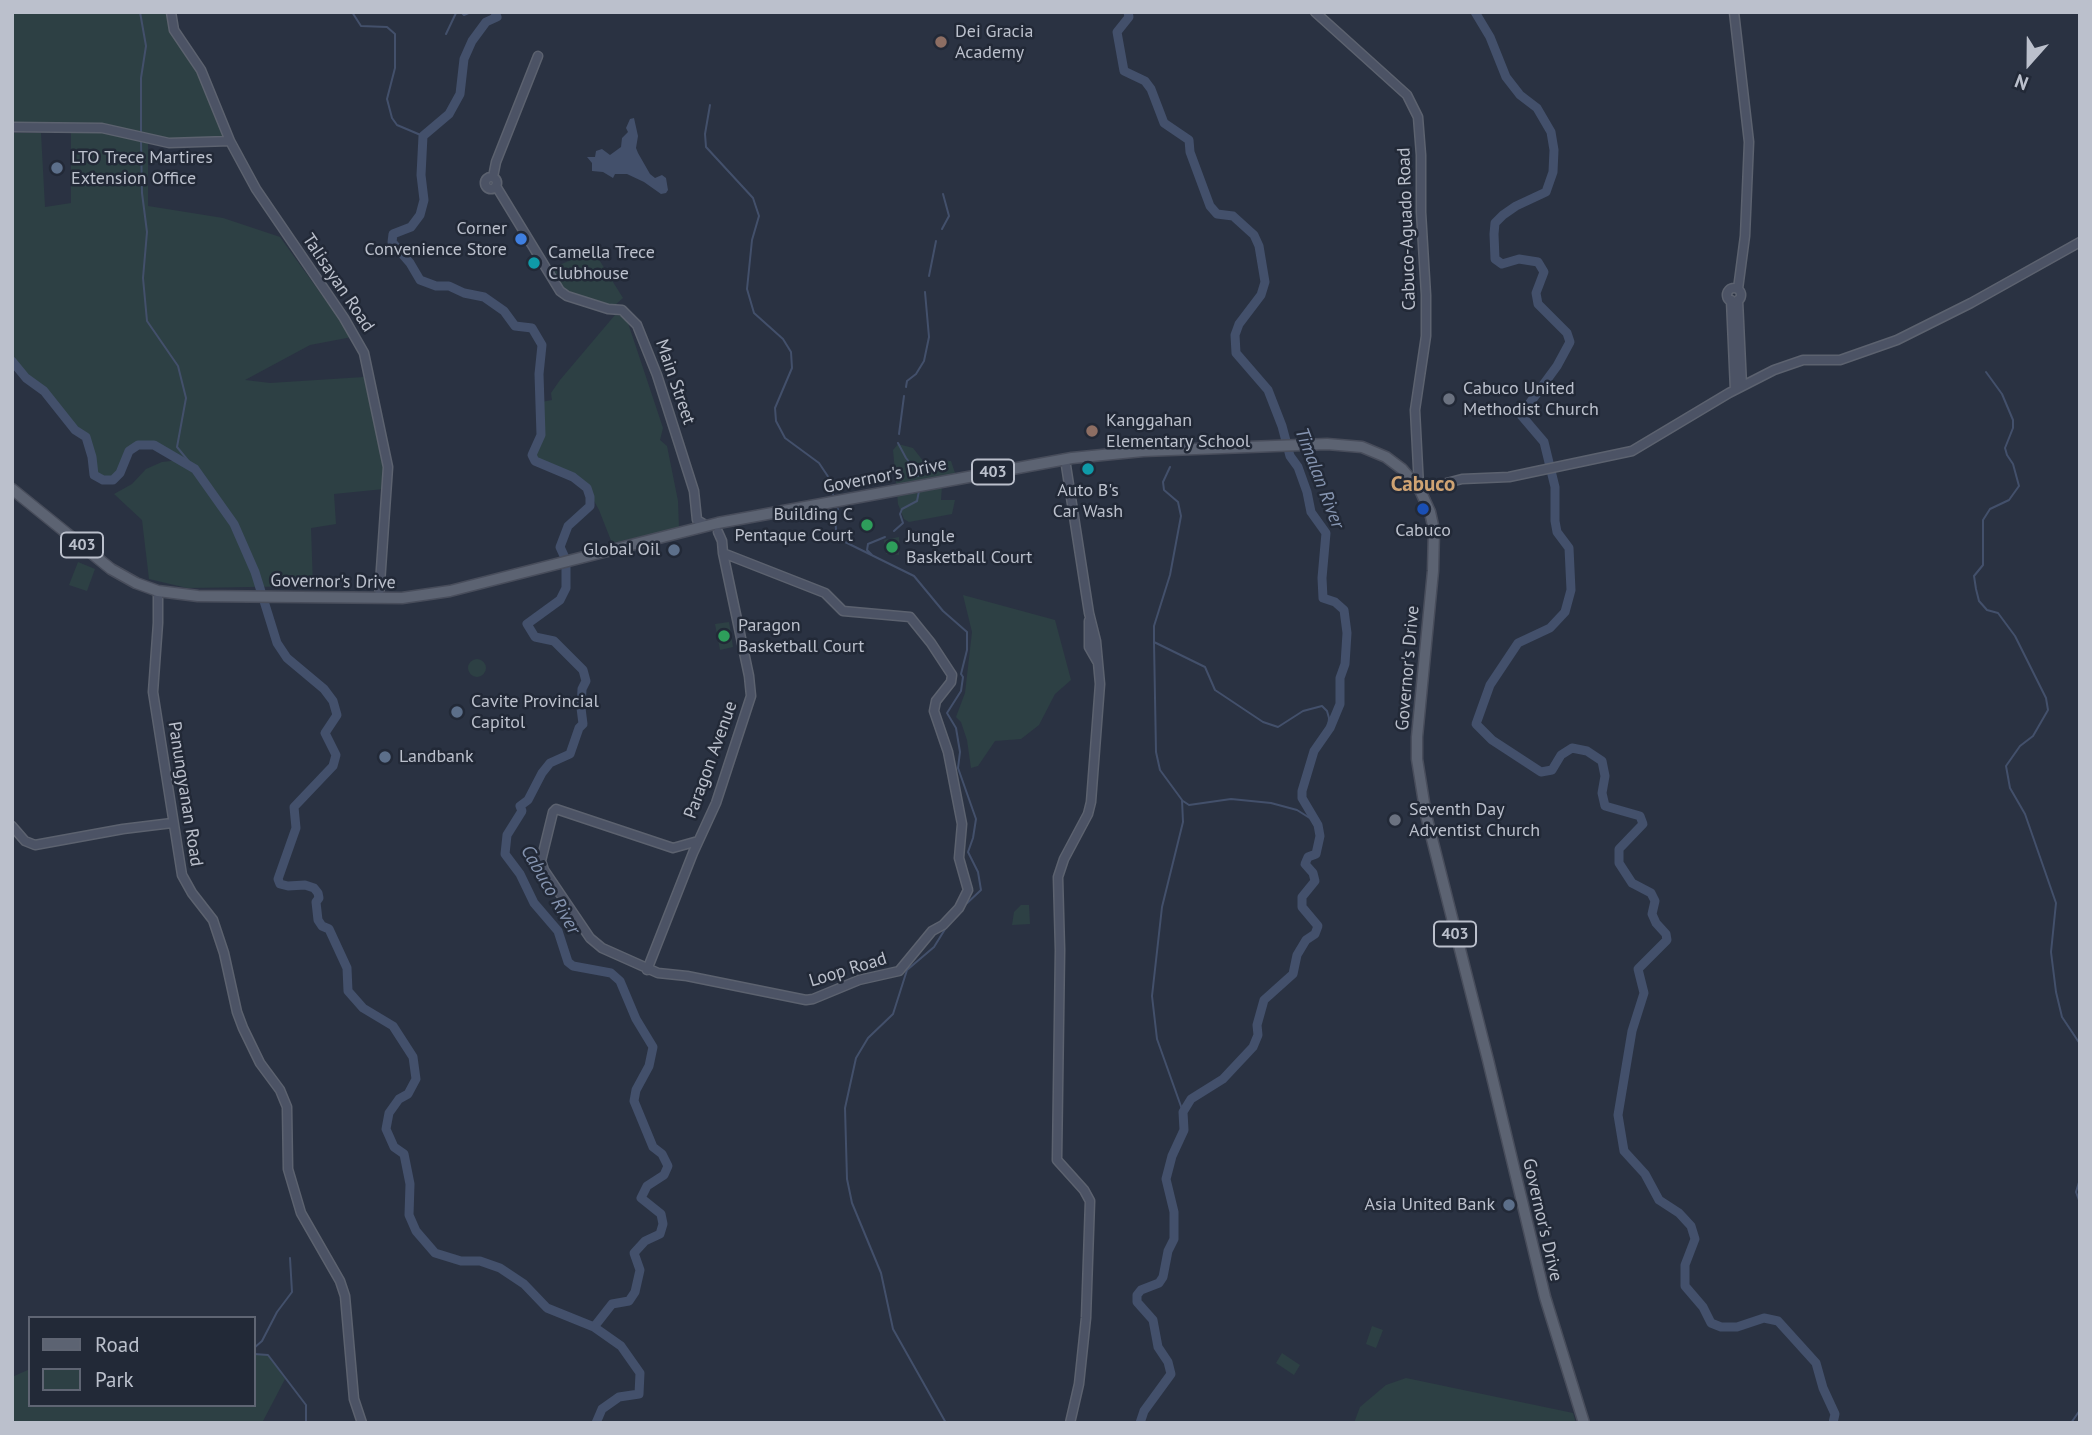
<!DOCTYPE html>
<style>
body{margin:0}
#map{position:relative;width:2092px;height:1435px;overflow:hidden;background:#2a3242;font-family:"PT Sans",sans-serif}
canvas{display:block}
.frame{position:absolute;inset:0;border:14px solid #bbc0cc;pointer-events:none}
.legend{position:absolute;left:28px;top:1316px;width:228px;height:91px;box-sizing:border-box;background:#222937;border:2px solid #5f6573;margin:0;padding:9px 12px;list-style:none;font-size:21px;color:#bbc0cc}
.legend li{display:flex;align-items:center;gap:14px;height:35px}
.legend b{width:35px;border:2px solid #5f6573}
.north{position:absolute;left:1994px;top:28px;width:70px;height:70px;-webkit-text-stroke:5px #222937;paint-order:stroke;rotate:201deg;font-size:19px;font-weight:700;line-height:28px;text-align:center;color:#bbc0cc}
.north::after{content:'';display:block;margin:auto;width:24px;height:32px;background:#bbc0cc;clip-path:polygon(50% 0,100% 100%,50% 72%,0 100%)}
</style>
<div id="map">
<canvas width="2092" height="1435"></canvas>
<div class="frame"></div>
<ul class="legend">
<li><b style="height:9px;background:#5c6372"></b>Road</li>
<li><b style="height:19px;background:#2d4044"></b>Park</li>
</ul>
<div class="north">N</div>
</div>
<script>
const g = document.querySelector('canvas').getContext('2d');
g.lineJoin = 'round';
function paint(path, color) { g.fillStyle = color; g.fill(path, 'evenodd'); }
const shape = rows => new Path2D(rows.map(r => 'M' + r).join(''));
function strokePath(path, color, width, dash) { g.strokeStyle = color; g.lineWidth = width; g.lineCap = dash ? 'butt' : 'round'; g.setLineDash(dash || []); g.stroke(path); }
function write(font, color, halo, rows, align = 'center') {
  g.font = font + ' "PT Sans",sans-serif'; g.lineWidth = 5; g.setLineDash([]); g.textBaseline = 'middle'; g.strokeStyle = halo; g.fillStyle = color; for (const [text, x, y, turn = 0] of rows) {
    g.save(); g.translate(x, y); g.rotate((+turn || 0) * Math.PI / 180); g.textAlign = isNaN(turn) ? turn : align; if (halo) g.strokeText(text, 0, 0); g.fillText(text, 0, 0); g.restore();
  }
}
const green = shape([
 [12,12,169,12,195,66,225,138,163,139,106,126,12,124],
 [102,132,148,143,148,206,223,218,280,237,352,337,310,345,245,380,270,383,364,377,384,471,384,489,334,494,336,524,311,528,313,586,187,588,149,579,142,520,114,494,132,484,146,469,162,462,179,460,154,445,138,445,129,451,120,473,113,480,103,480,94,475,92,457,86,437,75,430,44,391,26,378,12,361,12,133,41,133,45,207,71,203,71,133],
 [593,250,623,298,614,306,566,292,561,288,552,273,555,267],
 [615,315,623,316,628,323,663,428,660,440,667,446,678,501,679,528,612,543,599,510,587,488,573,477,535,461,532,455,541,435,541,402,552,400,551,393,560,380],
 [898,444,913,448,924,462,951,461,955,473,942,486,941,500,955,500,952,514,909,522,904,519,898,504,893,450],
 [899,537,899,555,886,554,884,540],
 [78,562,95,569,87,591,69,585],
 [963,595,1055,620,1071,680,1055,694,1039,725,1021,739,995,741,978,766,971,768,967,740,961,722,956,717,965,693,972,632],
 [729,622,733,647,720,650,715,624],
 '468 668a9 9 0 1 1 18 0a9 9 0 1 1-18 0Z',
 [1021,905,1029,905,1030,924,1012,925,1014,912],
 [1372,1326,1383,1330,1376,1348,1366,1344],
 [1282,1353,1300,1365,1294,1375,1276,1363],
 [254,1354,268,1355,285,1379,262,1423,12,1423,12,1377,30,1369,30,1405,254,1405],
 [1406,1378,1573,1413,1576,1423,1354,1423,1360,1407,1386,1385]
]);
const water = shape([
 [634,118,638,136,636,148,638,153,650,174,655,178,662,175,666,178,668,190,666,193,661,194,644,182,627,174,615,174,613,178,603,172,592,171,592,163,587,157,595,157,596,151,602,149,610,155,621,147,622,138,628,132,626,128,630,119]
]);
const stream = shape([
 [140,12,146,46,141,78,141,132],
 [352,12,361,26,387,27,395,34,395,68,387,99,392,118,397,125,423,136],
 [461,12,464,15,471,12],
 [495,12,495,13],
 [446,34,456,13,459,12],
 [710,105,705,134,706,147,753,198,759,216,752,240,747,289,754,313,783,339,791,352,792,368,775,408,776,421,785,438,819,463,829,478,833,494],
 [141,141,142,193,147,232,143,278,147,321,178,366,186,398,177,447,195,469],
 [942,229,949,216,943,194],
 [929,276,936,241],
 [1986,372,2002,394,2013,420,2013,428,2005,448,2007,455,2013,464,2019,486,2009,500,1990,509,1983,520,1983,565,1974,576,1976,589,1979,601,1987,610,1998,613,2015,636,2046,698,2048,710,2033,736,2020,746,2006,766,2010,788,2025,814,2056,903,2051,952,2056,992,2062,1017,2080,1044],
 [906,387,907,381,916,374,924,361,929,337,925,292],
 [899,434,904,396],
 [898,443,906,458,917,472,918,476],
 [1170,467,1163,482,1164,490,1178,502,1181,516,1170,575,1154,626,1154,642,1205,667,1215,690,1263,722,1278,727,1303,711,1322,706,1327,711,1329,718,1328,730],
 [838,509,835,520,837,538,914,576,943,611,967,632,967,650,961,674,963,677,961,691,947,713,956,728,960,752,958,768,976,819,973,838,968,852,978,872,981,890,964,906],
 [894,531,903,523,900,514,902,509,917,501,919,491],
 [872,555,867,550,868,544,885,537],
 [1154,642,1156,752,1160,770,1182,800,1183,822,1162,907,1152,996,1157,1039,1183,1112],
 [1183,801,1189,805,1231,799,1271,803,1297,810,1316,822],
 [2080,1179,2076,1192,2080,1203],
 [254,1348,262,1341,277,1312,292,1292,290,1258],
 [254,1354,268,1355,306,1405,306,1423],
 [946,1423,893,1329,881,1273,852,1203,847,1179,845,1108,856,1058,868,1038,893,1014,907,970,934,947,947,926],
 [2071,1423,2080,1410]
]);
const river = shape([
 [495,12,497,17,486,22,472,41,464,59,460,94,449,114,423,136,421,175,424,200,420,215,411,227,393,234,392,242,410,263,420,280,436,286,449,286,464,293,484,297,504,311,515,326,532,328,542,345,539,374,541,435,532,455,535,461,573,477,587,488,590,497,590,506,568,526,560,547,566,560,566,588,560,600,527,624,535,637,554,641,583,670,586,681,582,689,581,708,583,724,579,728,570,754,550,763,542,773,528,800,520,806,522,811,507,835,505,854,520,874,534,903,558,931,568,962,573,966,611,973,620,981,636,1019,653,1047,649,1066,636,1090,634,1101,653,1147,662,1154,668,1166,664,1175,647,1186,641,1198,661,1214,663,1224,660,1234,645,1241,634,1253,640,1270,635,1292,629,1301,612,1304,594,1327],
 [1128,12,1129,17,1117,32,1124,71,1145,81,1151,89,1164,123,1189,140,1190,152,1210,206,1217,214,1233,216,1254,235,1259,246,1265,282,1261,295,1239,324,1235,335,1236,353,1268,390,1282,426,1290,456,1298,467,1307,492,1311,512,1326,533,1322,578,1323,598,1335,602,1344,610,1347,633,1345,664,1340,678,1340,704,1330,728,1314,751,1302,791,1302,798,1318,825,1320,836,1316,854,1308,857,1305,864,1313,873,1315,881,1302,897,1302,907,1318,926,1315,934,1306,940,1297,955,1293,974,1264,1000,1257,1025,1258,1035,1253,1047,1223,1079,1191,1099,1183,1112,1184,1130,1172,1156,1166,1179,1174,1212,1174,1239,1168,1251,1163,1277,1159,1283,1141,1290,1137,1295,1137,1302,1153,1320,1158,1347,1168,1362,1171,1374,1144,1411,1140,1423],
 [1475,12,1490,37,1506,77,1520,95,1537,108,1551,132,1554,150,1553,172,1546,192,1516,206,1503,215,1495,223,1494,234,1495,259,1502,264,1519,259,1538,262,1544,272,1536,293,1538,304,1567,333,1570,342,1557,366,1521,415,1544,442,1555,487,1555,521,1557,532,1569,548,1571,590,1565,612,1550,628,1518,643,1490,685,1476,724,1492,740,1541,772,1552,770,1561,755,1572,748,1587,751,1602,761,1605,776,1602,793,1605,806,1640,816,1643,824,1619,849,1619,863,1632,883,1651,893,1655,901,1652,914,1656,923,1666,934,1667,940,1638,969,1644,993,1632,1031,1618,1115,1624,1151,1645,1174,1659,1200,1679,1213,1691,1226,1695,1239,1685,1265,1685,1286,1703,1307,1711,1323,1721,1327,1737,1327,1764,1318,1778,1321,1816,1363,1823,1388,1835,1414,1833,1423],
 [12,361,26,378,44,391,75,430,86,437,92,457,94,475,103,480,113,480,120,473,129,451,138,445,154,445,195,469,234,524,255,572,277,643,287,658,324,689,333,701,337,715,325,733,336,755,333,766,294,807,296,828,278,879,280,884,288,886,305,885,314,888,318,893,319,898,316,902,318,920,322,926,329,929,347,968,348,991,363,1008,393,1026,413,1057,416,1079,408,1094,399,1099,389,1113,386,1129,394,1147,404,1154,410,1184,409,1215,416,1231,435,1253,461,1261,480,1261,500,1268,524,1284,547,1308,594,1327,621,1346,640,1373,639,1394,619,1397,602,1409,596,1423]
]);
const secondary = shape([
 [171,12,174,30,201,70,230,141,256,189,344,318,364,353,388,467,379,598],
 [1315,12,1407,95,1418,117,1421,155,1421,212,1426,295,1426,336,1415,410,1419,487],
 [1734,12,1749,142,1745,236,1738,289],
 [12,127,102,128,169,143,230,141],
 '485 183a6 6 0 1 1 12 0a6 6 0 1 1-12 0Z',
 [493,177,496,162,538,56],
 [496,186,560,291,567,296,608,309,622,310,637,325,657,375,694,491,697,520,707,526],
 '1727 295a7 7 0 1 1 14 0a7 7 0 1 1-14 0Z',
 [1731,300,1735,390],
 [1738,300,1742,386],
 [1065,459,1089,613,1096,641,1100,684,1091,802,1088,814,1064,859,1058,877,1060,950,1057,1160,1084,1190,1090,1201,1086,1318,1079,1384,1070,1423],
 [1420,490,1462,479,1509,477,1632,451,1729,393,1774,370,1803,360,1840,360,1897,340,1971,303,2080,242],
 [158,591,158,623,153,692,182,875,192,893,213,920,224,953,237,1012,243,1028,260,1063,280,1090,287,1107,288,1169,301,1213,340,1281,345,1296,354,1399,362,1423],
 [1089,621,1089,647,1097,661],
 [12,826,25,841,35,845,123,829,172,823],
 [698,841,673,848,556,809,553,812,541,861,544,870,590,938,602,948,658,973,687,976,806,1000,813,999,859,980,899,971,932,931,943,925,959,908,968,890,959,858,962,824,948,752,934,711,936,701,951,682,952,675,931,643,910,617,843,611,825,593,723,553],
 [647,970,693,853,716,803,751,696,749,676,723,553,722,541,718,532]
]);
const primary = shape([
 [12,489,111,569,136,583,158,591,198,596,402,598,450,591,718,523,1072,458,1143,451,1327,444,1362,447,1386,457,1402,469,1420,490,1430,512,1434,530,1433,571,1417,737,1417,759,1426,815,1488,1060,1545,1297,1584,1423]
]);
const markers = [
 [941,42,7,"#8d6e63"],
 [57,168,7,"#5c6f8a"],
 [521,239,7,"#3f7fe0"],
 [534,263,7,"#0f9aa8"],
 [1449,399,7,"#6b7280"],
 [1092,431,7,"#8d6e63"],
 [1088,469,7,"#0f9aa8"],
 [1423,509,7,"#1a4fb4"],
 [867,525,7,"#2e9e5b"],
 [892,547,7,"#2e9e5b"],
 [674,550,7,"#5c6f8a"],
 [724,636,7,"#2e9e5b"],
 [457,712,7,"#5c6f8a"],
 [385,757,7,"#5c6f8a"],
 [1395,820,7,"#6b7280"],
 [1509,1205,7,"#5c6f8a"]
];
const shields = [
 [993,472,42],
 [82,545,42],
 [1455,934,42]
];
const shieldNames = [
 ["403",993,472],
 ["403",82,545],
 ["403",1455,934]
];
const poiNames = [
 ["Dei Gracia",955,32],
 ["Academy",955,53],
 ["LTO Trece Martires",71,158],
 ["Extension Office",71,179],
 ["Corner",507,229,"right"],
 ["Convenience Store",507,250,"right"],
 ["Camella Trece",548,253],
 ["Clubhouse",548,274],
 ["Cabuco United",1463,389],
 ["Methodist Church",1463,410],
 ["Kanggahan",1106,421],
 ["Elementary School",1106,442],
 ["Auto B's",1088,491,"center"],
 ["Car Wash",1088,512,"center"],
 ["Building C",853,515,"right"],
 ["Pentaque Court",853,536,"right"],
 ["Cabuco",1423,531,"center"],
 ["Jungle",906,537],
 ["Basketball Court",906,558],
 ["Global Oil",660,550,"right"],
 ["Paragon",738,626],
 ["Basketball Court",738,647],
 ["Cavite Provincial",471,702],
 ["Capitol",471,723],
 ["Landbank",399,757],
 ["Seventh Day",1409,810],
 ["Adventist Church",1409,831],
 ["Asia United Bank",1495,1205,"right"]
];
const streetNames = [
 ["Cabuco-Aguado Road",1407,229,-92],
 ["Talisayan Road",338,283,56],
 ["Main Street",675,382,71],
 ["Governor's Drive",885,476,-11],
 ["Governor's Drive",333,582,1],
 ["Governor's Drive",1408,668,-85],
 ["Paragon Avenue",711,760,-70],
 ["Panungyanan Road",185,794,81],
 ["Loop Road",848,970,-17],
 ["Governor's Drive",1542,1220,77]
];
const waterNames = [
 ["Timalan River",1319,478,69],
 ["Cabuco River",550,890,60]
];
const quarterNames = [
 ["Cabuco",1423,485]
];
paint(green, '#2d4044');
paint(water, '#43506b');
strokePath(stream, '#43506b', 2);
strokePath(river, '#43506b', 9);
strokePath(secondary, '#5c626f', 11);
strokePath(primary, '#484d5b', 13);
strokePath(secondary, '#4c5365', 8);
strokePath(primary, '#5c6372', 10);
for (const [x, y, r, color] of markers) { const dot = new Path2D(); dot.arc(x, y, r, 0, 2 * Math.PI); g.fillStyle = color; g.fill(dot); strokePath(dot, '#222937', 2.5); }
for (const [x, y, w] of shields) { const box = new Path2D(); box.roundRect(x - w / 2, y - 12.5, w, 25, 5); g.fillStyle = '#222937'; g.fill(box); strokePath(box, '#bbc0cc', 2); }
write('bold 16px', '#bbc0cc', null, shieldNames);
write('18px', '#bbc0cc', '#222937', poiNames, 'left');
write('18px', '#bbc0cc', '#222937', streetNames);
write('italic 19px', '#8594b0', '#222937', waterNames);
write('bold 21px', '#cfa373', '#222937', quarterNames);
</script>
